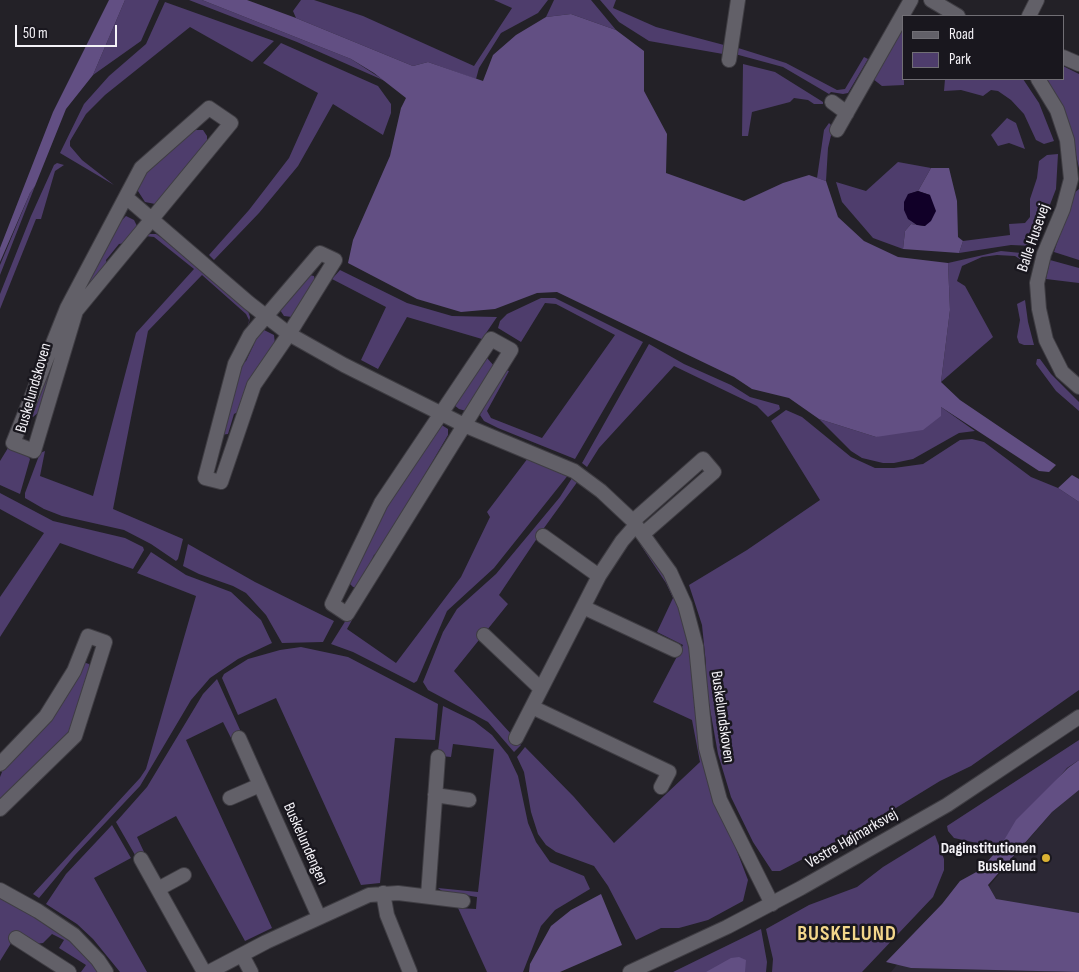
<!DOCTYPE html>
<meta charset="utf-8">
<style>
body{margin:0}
#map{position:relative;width:1079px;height:972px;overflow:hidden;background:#232127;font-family:"Sofia Sans Condensed",sans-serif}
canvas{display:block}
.legend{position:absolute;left:902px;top:15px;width:162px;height:65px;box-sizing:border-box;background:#19171e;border:1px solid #716f75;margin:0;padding:6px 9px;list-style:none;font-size:15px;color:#f4f2f7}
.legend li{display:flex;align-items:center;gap:10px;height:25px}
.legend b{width:25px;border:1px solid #716f75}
.scale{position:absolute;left:15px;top:25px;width:102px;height:22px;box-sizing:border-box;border:2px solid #f4f2f7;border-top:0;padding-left:6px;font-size:15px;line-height:18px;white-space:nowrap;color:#f4f2f7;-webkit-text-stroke:4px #19171e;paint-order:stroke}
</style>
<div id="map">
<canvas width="1079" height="972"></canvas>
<ul class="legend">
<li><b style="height:6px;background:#626068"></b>Road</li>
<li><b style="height:14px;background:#4e3d6c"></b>Park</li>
</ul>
<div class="scale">50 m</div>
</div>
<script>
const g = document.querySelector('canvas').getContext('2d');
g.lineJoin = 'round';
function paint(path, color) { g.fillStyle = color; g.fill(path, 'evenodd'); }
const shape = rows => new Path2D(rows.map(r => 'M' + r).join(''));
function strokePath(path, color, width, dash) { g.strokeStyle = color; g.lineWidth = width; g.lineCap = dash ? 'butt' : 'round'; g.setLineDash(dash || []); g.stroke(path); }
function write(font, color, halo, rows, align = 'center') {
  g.font = font + ' "Sofia Sans Condensed",sans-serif'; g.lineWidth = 5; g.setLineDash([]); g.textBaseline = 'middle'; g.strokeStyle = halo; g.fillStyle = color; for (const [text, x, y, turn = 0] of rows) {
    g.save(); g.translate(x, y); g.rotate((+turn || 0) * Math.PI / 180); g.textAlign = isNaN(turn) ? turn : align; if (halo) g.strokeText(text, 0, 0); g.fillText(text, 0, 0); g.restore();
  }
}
const built = shape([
 [1079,790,1079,931,973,905,1052,812],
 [900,961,1060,972,891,972]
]);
const green = shape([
 [125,0,159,0,141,41,93,75],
 [189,0,202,0,351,59,385,81,297,42],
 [301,0,314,0,363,16,474,66,512,8,494,0,548,0,538,13,501,33,479,68,476,79,428,62,413,66,296,18,293,11],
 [554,0,591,0,616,30,571,14,546,17],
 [600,0,616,0,613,8,656,27,724,45,723,54,649,41,619,22],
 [165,2,274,41,252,62,190,27,105,95,86,114,70,141,70,146,82,160,114,185,60,153,84,104,109,76,146,44],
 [903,23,904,85,882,86,873,79],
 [281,43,378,86,391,104,391,113,383,135,333,104,298,166,259,213,214,260,209,255,249,210,289,158,318,93,263,63],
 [735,47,786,63,837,90,845,89,864,57,868,59,848,93,843,94,831,92,829,94,783,67,735,54],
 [743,64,775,72,823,102,823,104,814,104,808,100,794,98,790,102,752,112,748,136,742,136],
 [1063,66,1079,74,1079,168,1069,125,1047,79,1063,79],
 [945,79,1023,79,1039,103,1054,141,1044,144,1036,140,1024,114,1011,100,998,91,991,90,983,96,961,90,944,91],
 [1007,118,1016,123,1025,149,1009,143,998,146,991,135],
 [829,123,833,127,828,148,826,181,817,178,824,130],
 [193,130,203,130,207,136,207,144,197,159,191,160,178,176,178,181,164,199,155,204,145,202,136,188,140,178],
 [1058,154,1056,189,1034,246,1011,245,959,253,963,241,1010,235,1009,224,1025,223,1030,217,1030,199,1037,178,1039,161,1047,155],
 [898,162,931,168,918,191,909,194,908,218,917,225,911,224,905,231,903,249,873,238,842,202,836,182,866,191],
 [57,163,64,165,55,171,41,219,36,219,0,309,0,294,31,216,54,165],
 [35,186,0,275,0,265,30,193],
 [1079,189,1079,260,1054,252,1073,194],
 [126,216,134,220,138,228,125,243,119,244,106,260,107,265,79,295,101,253,106,249,117,225],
 [150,234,156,234,162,238,248,311,250,317,248,328,249,320,246,314,202,275,148,331,113,509,183,539,178,559,176,561,151,544,124,530,62,516,44,509,25,498,25,493,40,453,45,451,40,476,93,496,136,333,194,269,154,237,145,236],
 [1001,251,1031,254,1029,265,1015,256,997,255,982,257,962,266,957,281,965,286,993,337,941,382,950,310,948,263],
 [1050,260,1079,268,1079,283,1046,279],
 [340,270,407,303,452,316,497,317,482,339,407,317,378,369,361,360,386,307,332,279],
 [309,275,314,276,315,281,292,317,284,316,280,310],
 [541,298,555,298,643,342,575,459,498,428,484,421,480,415,505,370,509,371,487,411,491,418,542,438,615,335,556,304,545,303,521,342,498,328,500,321,507,314],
 [1025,300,1028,322,1034,345,1024,345,1019,343,1017,337,1020,320,1017,304],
 [264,330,274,335,275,344,240,411,234,414,228,434,220,435,238,366,246,361,254,344,254,339,259,332],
 [64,332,40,411,33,417,30,414,39,382,46,379,54,359,51,355],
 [649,344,684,364,731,385,750,397,779,405,780,409,768,417,757,406,674,366,599,448,587,467,582,463],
 [487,358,495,367,466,411,459,409,454,405,482,359],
 [1037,359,1040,359,1051,374,1079,402,1079,411,1056,391,1036,364],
 [941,407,975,431,959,433,913,459,894,463,883,463,862,458,851,451,819,419,876,437],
 [786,410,802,417,851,457,875,468,894,468,923,464,960,440,972,439,984,442,1031,477,1058,488,1079,502,1079,690,971,766,940,781,868,825,780,871,772,871,753,842,731,797,718,754,704,675,706,664,702,625,689,585,747,550,820,500,771,421],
 [440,424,448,429,448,435,380,551,374,555,361,583,356,588,353,587,349,583,374,525],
 [8,448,27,455,30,459,20,494,0,485,0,461],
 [528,458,569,474,494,568,447,611,417,681,414,683,353,652,331,644,346,620,352,620,347,629,396,663,461,577,490,517,487,512],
 [572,478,578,481,544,528,499,595,508,604,454,671,521,745,514,752,488,722,428,690,423,682,443,632,457,609,496,574,560,497],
 [0,493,53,521,125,538,143,547,144,550,133,569,60,543,0,637,0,597,44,533,0,509],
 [188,544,255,582,334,621,323,642,282,643,266,615,246,593,233,586,199,574,183,566],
 [640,544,646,546,664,571,685,623,691,660,727,825,748,880,743,901,708,920,679,928,661,928,636,940,608,886,594,866,556,852,546,845,538,834,531,812,524,772,517,757,525,747,574,797,614,843,700,762,692,720,653,702,683,645,657,632,673,598,666,583],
 [151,552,186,575,231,592,261,620,272,643,238,659,210,678,191,700,140,786,74,856,39,898,33,894,140,778,146,769,196,596,137,573],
 [301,647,348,657,438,704,435,740,395,738,380,883,361,885,276,698,238,715,222,678,224,674,248,659,280,650],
 [83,662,89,664,90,669,78,702,80,710,72,732,6,798,0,799,0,777,2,772,0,770,54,710,59,709,70,691,69,686],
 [217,679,241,732,231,738,223,722,186,740,272,928,245,941,176,816,137,837,144,852,135,855,116,822,147,787,203,694],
 [443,706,474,721,492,735,508,755,518,776,528,823,536,842,550,862,584,876,590,889,555,910,541,926,523,972,487,972,458,908,476,909,477,897,442,891,438,888,478,892,494,749,453,744,451,757,441,756,438,751],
 [1079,740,1079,760,1067,768,997,850,986,845,954,838,948,831,947,826],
 [112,825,131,858,94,878,147,972,120,972,93,939,77,924,46,904,66,874],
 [935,835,944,859,944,870,933,897,862,972,772,972,773,959,766,929,809,905,857,887,883,867],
 [0,895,61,932,86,954,98,972,81,972,86,965,59,948,64,940,52,934,43,943,36,944,18,932,0,961],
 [761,929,767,962,766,972,673,972]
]);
const forest = shape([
 [109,0,125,0,93,75,66,109,35,186,30,193,0,262,0,248,53,112],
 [202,0,247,0,296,18,413,66,428,62,483,81,493,55,516,35,546,17,571,14,616,30,644,51,644,91,667,134,666,173,744,201,783,183,809,175,826,181,838,217,864,241,898,257,948,263,950,310,941,382,960,400,1056,465,1049,472,1039,471,941,407,941,416,923,430,876,437,819,419,789,398,752,389,734,377,557,292,537,293,495,309,461,312,417,299,348,263,353,240,390,156,401,108,406,98,374,73,351,59],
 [931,168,949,168,957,201,958,237,963,241,959,253,903,249,905,231,911,224,925,226,930,195,918,191],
 [1072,475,1079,479,1079,502,1058,488],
 [1079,760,1079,790,1052,812,988,885,996,899,1079,913,1079,972,911,968,886,962,942,904,960,881,980,870,1000,847,1016,820,1068,768],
 [601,894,622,945,560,972,529,972,530,964,551,926,571,910],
 [739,957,746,960,745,972,706,972,731,958]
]);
const water = shape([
 [918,191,930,195,936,211,931,221,925,226,917,225,908,219,904,210,904,202,908,194]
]);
const minor = shape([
 [931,0,958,16],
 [1029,16,1037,0],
 [1063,57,1079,64],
 [729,60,738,0],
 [1038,79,1057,110,1067,140,1071,179,1063,209,1044,254,1037,283,1039,309,1046,340,1062,372,1079,387],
 [832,102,847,113],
 [209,108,231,123,76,311,34,451,13,443,67,308,141,168,209,108],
 [837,130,911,0],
 [127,198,249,303,289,334,344,365,464,425,574,471,601,491,633,521,670,572,685,605,696,646,706,748,720,800,772,904],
 [320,253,335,260,289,334,254,385,221,482,205,478,235,364,250,335,320,253],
 [491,339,511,350,347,614,332,604,381,503,491,339],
 [633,521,703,459,714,472,643,534],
 [543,536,599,576],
 [583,607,675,650],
 [484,635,541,689],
 [532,707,669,772,661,787],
 [239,738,319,917],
 [516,738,599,576,622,541,636,525],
 [0,764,46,716,74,671,88,636,105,642,75,736,0,809],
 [435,795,469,800],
 [230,798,260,785],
 [141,859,204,972],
 [158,889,184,875],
 [0,890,38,911,74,935,98,960,106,972],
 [383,893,387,915,410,972],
 [428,896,438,757],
 [16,938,69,972],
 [242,955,251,972],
 [209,972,266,942,369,895,398,893,463,901]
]);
const tertiary = shape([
 [630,972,727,927,801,888,947,805,1079,717]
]);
const markers = [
 [1046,858,5,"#dbb233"]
];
const streetNames = [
 ["Balle Husevej",1034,238,-71],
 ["Buskelundskoven",34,388,-74],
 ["Buskelundskoven",722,717,82],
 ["Vestre Højmarksvej",852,839,-30],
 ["Buskelundengen",305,844,66]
];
const poiNames = [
 ["Daginstitutionen",1036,849],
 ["Buskelund",1036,867]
];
const districtNames = [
 ["BUSKELUND",847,935]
];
paint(built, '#2c2835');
paint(green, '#4e3d6c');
paint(forest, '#624f83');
paint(water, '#110028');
strokePath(minor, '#3f3d43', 16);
strokePath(tertiary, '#3f3d43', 16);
strokePath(minor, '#626068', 14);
strokePath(tertiary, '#626068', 14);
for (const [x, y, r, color] of markers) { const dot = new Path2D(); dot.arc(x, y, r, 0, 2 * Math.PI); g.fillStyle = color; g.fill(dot); strokePath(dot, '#19171e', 2); }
write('16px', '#f4f2f7', '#19171e', streetNames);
write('bold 16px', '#f4f2f7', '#19171e', poiNames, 'right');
g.letterSpacing = '1px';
write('bold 21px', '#f3d68b', '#19171e', districtNames);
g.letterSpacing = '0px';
</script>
